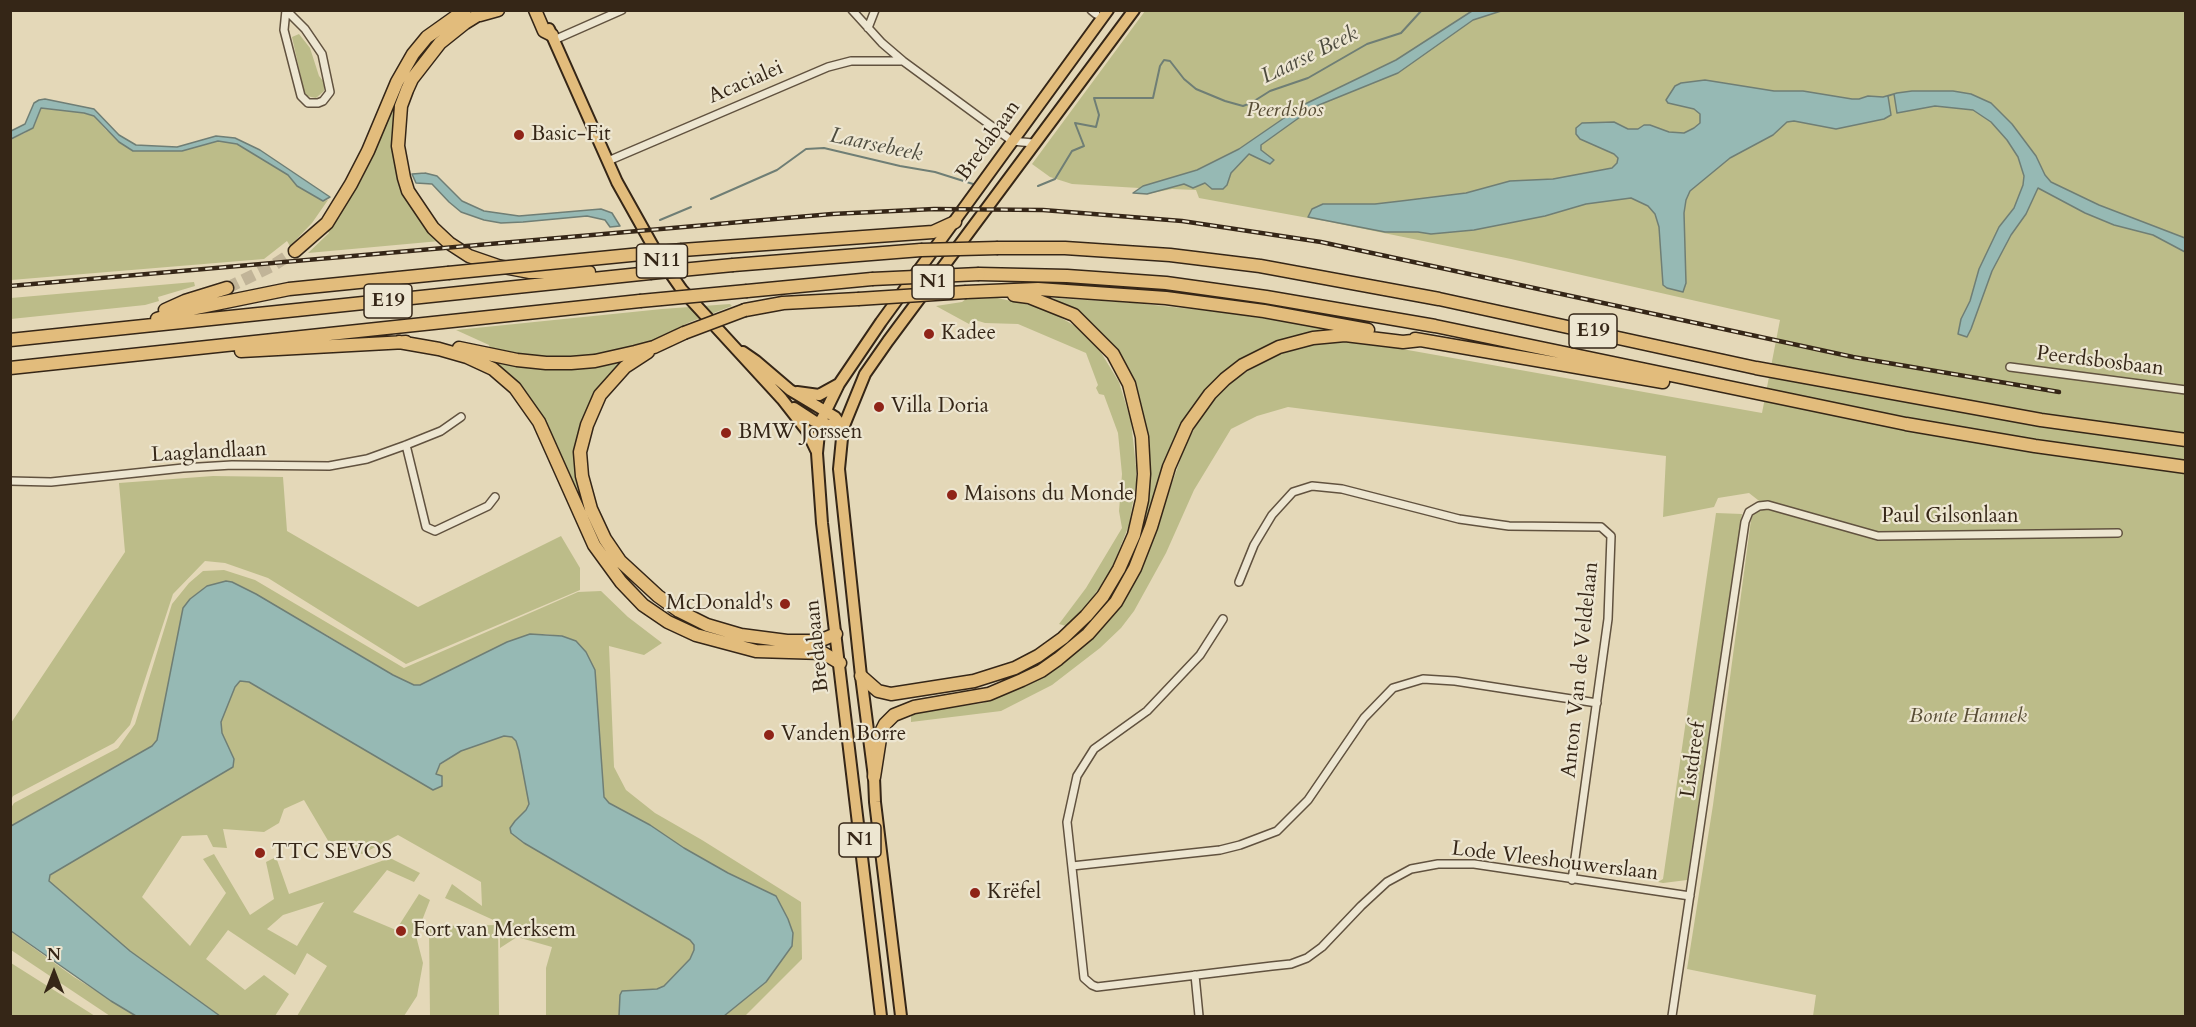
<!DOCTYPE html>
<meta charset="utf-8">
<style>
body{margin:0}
#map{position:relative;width:2196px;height:1027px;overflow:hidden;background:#e4d8b8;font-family:Cardo,serif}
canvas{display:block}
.frame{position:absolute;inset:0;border:12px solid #352617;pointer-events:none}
.north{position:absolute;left:24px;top:943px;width:60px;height:60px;-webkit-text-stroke:4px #ede6d1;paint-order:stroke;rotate:0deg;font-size:16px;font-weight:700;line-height:24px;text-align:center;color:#352617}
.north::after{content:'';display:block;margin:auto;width:21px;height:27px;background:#352617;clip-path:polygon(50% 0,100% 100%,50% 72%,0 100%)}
</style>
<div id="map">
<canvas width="2196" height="1027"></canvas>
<div class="frame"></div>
<div class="north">N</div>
</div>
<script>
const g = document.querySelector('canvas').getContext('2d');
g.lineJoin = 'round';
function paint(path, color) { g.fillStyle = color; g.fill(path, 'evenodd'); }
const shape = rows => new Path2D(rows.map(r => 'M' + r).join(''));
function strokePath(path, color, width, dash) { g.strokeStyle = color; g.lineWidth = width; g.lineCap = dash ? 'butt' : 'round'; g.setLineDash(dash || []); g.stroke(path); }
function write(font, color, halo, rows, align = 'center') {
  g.font = font + ' Cardo,serif'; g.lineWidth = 4.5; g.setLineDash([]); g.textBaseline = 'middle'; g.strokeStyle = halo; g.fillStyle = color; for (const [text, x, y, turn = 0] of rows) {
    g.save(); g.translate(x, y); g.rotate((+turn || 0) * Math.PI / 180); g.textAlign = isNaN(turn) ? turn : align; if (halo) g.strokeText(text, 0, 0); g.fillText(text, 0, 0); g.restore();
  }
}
const green = shape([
 [1145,11,2185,11,2185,1016,1813,1016,1816,995,1687,969,1713,805,1751,520,1753,515,1757,511,1766,509,1772,511,1749,493,1718,498,1714,507,1663,517,1666,456,1288,407,1257,416,1231,429,1194,490,1166,553,1134,611,1121,628,1100,648,1052,685,1001,711,911,722,911,714,983,703,1029,684,1058,668,1097,634,1115,614,1139,575,1186,444,1199,420,1215,398,1230,383,1248,371,1278,354,1298,347,1318,344,1344,342,1374,344,1762,413,1780,320,1511,259,1330,222,1199,198,1196,190,1172,189,1147,194,1138,193,1139,188,1072,184,1050,177,1032,164],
 [299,34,310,48,319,76,324,82,324,91,316,98,307,96,304,91,292,37],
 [439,36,408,75,400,94,393,123,392,139,394,159,405,197,425,226,440,241,308,253,329,233,326,229,338,216,362,179,377,146,396,93,412,63],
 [41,108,84,113,94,116,106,130,138,151,182,151,213,141,231,142,244,147,288,175,297,186,323,201,328,200,312,223,290,246,287,241,264,259,11,280,11,139,25,133,35,124],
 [194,282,195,286,158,297,159,301,145,305,11,319,11,298],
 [997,298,1026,304,1051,312,1075,326,1097,346,1119,382,1131,421,1136,467,1136,484,1129,525,1112,568,1100,587,1085,608,1066,626,1059,624,1086,588,1122,528,1119,511,1122,474,1118,433,1104,395,1099,394,1096,388,1098,385,1086,353,1018,324,985,323,972,319,969,324,936,306,962,302,966,299],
 [1053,298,1135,303,1229,313,1331,329,1330,331,1296,337,1259,349,1232,367,1201,399,1134,559,1115,594,1081,634,1079,628,1132,549,1146,437,1108,340,1093,324,1078,312],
 [730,304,732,306,690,322,643,345,592,357,542,359,490,349,489,345,456,330,662,309],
 [487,361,529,368,558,370,594,368,624,362,579,446,607,548,608,557,600,544,553,442],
 [213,476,283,477,287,531,418,607,561,536,580,568,580,590,406,664,268,578,225,563,205,561,173,594,130,725,114,743,13,796,11,800,11,723,125,552,119,483],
 [1716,513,1742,514,1687,880,1663,883,1658,882,1663,879],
 [224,570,255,580,404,668,578,592,601,591,628,617,662,643,644,655,609,646,614,767,626,790,655,813,702,840,801,902,802,959,745,1016,724,1016,766,982,792,946,788,919,776,896,728,873,684,848,650,825,609,803,604,797,595,671,576,641,562,636,545,634,507,642,420,685,414,685,393,675,327,635,232,582,207,586,190,599,157,740,152,746,11,826,11,808,14,803,118,748,135,724,172,604,189,583,203,571],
 [240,681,249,682,436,774,440,765,461,751,504,736,512,736,516,741,519,751,529,804,526,810,515,821,690,940,694,945,694,950,690,959,664,986,657,989,630,990,620,995,619,1016,546,1016,546,968,552,947,517,937,500,948,500,923,445,898,452,884,482,906,481,882,398,835,362,854,330,844,304,800,284,809,279,823,264,832,223,829,227,848,213,847,207,835,182,836,142,897,190,946,226,893,203,859,214,854,250,915,274,899,266,862,276,857,289,894,390,858,420,873,414,882,387,870,353,912,396,930,419,894,430,900,416,936,423,963,417,996,404,1016,297,1016,327,966,307,953,295,975,228,930,206,959,245,990,264,975,289,994,275,1016,220,1016,130,951,49,882,50,875,234,759,222,733,221,722,235,687],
 [324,902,297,946,267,929,283,915],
 [498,925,499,1016,430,1016,429,926],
 [10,931,74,977,136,1016,110,1016,11,950],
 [10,963,11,963,95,1016,11,1016]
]);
const water = shape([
 [1472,11,1501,11,1473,20,1398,73,1314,107,1261,145,1261,150,1274,160,1270,164,1249,154,1231,173,1227,185,1223,189,1212,189,1205,183,1193,188,1184,184,1147,194,1133,193,1143,186,1197,170,1239,149,1303,105,1396,60,1472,11],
 [1705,80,1774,91,1803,91,1852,99,1859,99,1868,96,1883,97,1897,93,1912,91,1953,91,1971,94,1991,103,2012,124,2036,156,2045,175,2051,182,2099,205,2185,238,2185,252,2153,235,2114,225,2085,213,2038,188,2026,214,2011,235,1992,271,1971,329,1967,337,1958,334,1961,319,1970,301,1979,269,1999,227,2014,208,2023,185,2024,176,2018,157,2007,140,1991,122,1973,110,1935,106,1897,113,1894,94,1888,96,1891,115,1884,119,1836,129,1794,121,1787,122,1773,135,1730,158,1690,191,1686,200,1684,213,1686,283,1683,292,1667,288,1663,285,1659,227,1655,214,1648,206,1631,198,1586,204,1545,216,1474,230,1431,234,1418,232,1385,232,1308,217,1312,209,1323,204,1375,204,1401,201,1466,193,1510,181,1553,179,1612,168,1617,163,1618,158,1614,154,1580,139,1576,134,1576,128,1582,123,1614,122,1628,129,1638,129,1644,125,1650,125,1669,132,1684,133,1694,128,1700,123,1700,114,1694,109,1668,103,1666,100,1675,86,1681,83,1705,80],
 [45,99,94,109,119,135,136,145,177,147,216,136,235,138,260,150,330,197,323,201,297,186,288,175,237,144,218,141,182,151,133,151,119,142,94,116,84,113,41,108,33,128,11,139,11,131,25,124,34,103,39,100,45,99],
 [425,173,437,176,462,201,484,211,519,216,601,209,612,213,620,226,610,227,605,220,587,216,523,222,501,223,484,220,461,212,449,202,432,184,416,183,412,174,425,173],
 [226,581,232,582,256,594,393,675,414,685,420,685,507,642,530,634,562,636,576,641,586,652,595,670,604,797,609,803,650,825,684,848,728,873,776,896,788,919,793,933,792,946,766,982,724,1016,619,1016,620,995,622,991,657,989,664,986,690,959,694,950,694,945,690,940,524,843,511,833,510,828,515,821,526,810,529,804,519,751,516,741,512,737,504,736,461,751,440,764,436,774,442,776,442,786,433,790,249,682,240,681,235,687,221,722,222,733,234,759,233,767,50,875,49,881,130,951,220,1016,136,1016,111,1001,11,931,11,826,152,746,157,740,183,608,190,599,207,586,226,581]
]);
const stream = shape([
 [1038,186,1055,179,1072,151,1084,146,1075,123,1096,127,1099,115,1094,98,1153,98,1160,66,1164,60,1170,61,1184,79,1196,89,1225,101,1243,106,1251,103,1270,91,1308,78,1367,44,1401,33,1422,10],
 [711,199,777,170,806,149,824,148,900,166,935,172,973,184],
 [660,220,691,207]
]);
const highwayTunnel = shape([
 [227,288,274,265,295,251]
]);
const street = shape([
 [286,10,305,29,322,54,330,92,323,101,318,103,308,103,301,96,284,30,286,10],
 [852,10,882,43,903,61,1012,141,1033,143],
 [1091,10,1096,14],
 [868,28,875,10],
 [554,40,622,10],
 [608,161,828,67,851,61,903,61],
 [2010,367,2186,390],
 [406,445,426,527,435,531,488,506,495,497],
 [10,481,51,482,183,468,232,465,329,466,367,459,406,445,441,431,461,417],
 [1239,582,1254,545,1272,515,1293,492,1312,486,1342,489,1459,519,1509,526,1601,527,1611,536,1608,619,1572,880],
 [1223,619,1200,655,1147,711,1094,749,1077,776,1067,822,1084,978,1092,985,1097,987,1272,966,1291,964,1307,958,1322,947,1361,906,1387,882,1411,869,1438,864,1474,864,1690,896],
 [1072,866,1220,850,1240,845,1277,831,1308,800,1364,718,1393,688,1423,679,1455,681,1597,703],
 [1195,975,1199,1016],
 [1672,1016,1745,522,1749,512,1759,506,1768,505,1878,536,2118,533]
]);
const primary = shape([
 [549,29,617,182,659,257,682,290,782,399,807,431,816,450],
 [743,352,756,361,790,390,835,417,843,428],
 [797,392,819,395,839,384],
 [794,408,814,421,843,428],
 [881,1016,822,523,817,453,820,423,839,384,881,322,1108,10],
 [901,1016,875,802,874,777,861,676,839,469,843,428,865,374,888,341,1134,10]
]);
const highway = shape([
 [486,10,465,23,440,43,412,79,407,90,401,106,398,146,404,178,408,191,433,228,449,243,469,256,498,266,530,272,589,272],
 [535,10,544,31,552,35],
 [480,15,498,10],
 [998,248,1065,248,1170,255,1260,266,1439,299,1756,368,2041,420,2186,440],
 [682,250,933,232,955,222],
 [295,251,327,223,351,184,368,151,397,82,413,54,427,37,465,10],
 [733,265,921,250],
 [979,274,1067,276,1166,283,1266,297,1435,326,1906,424,2035,446,2186,467],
 [747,291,872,279],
 [966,292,1038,289,1166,298,1264,311,1368,330],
 [165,310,185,301,227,288],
 [745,310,783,303,858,299],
 [157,319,186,310,289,289,448,273],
 [1415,339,1663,382],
 [10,340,650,273],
 [399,342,439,349,467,357,493,369,515,388,539,422,594,545,621,582,643,605,668,622,696,635,756,651,823,653,840,663],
 [459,348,517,360,546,363,571,363,595,361,635,352,654,347,684,333],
 [241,351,406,342],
 [648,352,625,367,600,395,587,425,580,452,582,476,591,509,605,539,620,561,658,596,679,611,707,625,741,635,787,641,819,641,836,634],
 [10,368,640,301],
 [861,676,878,691,891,694,974,681,1015,668,1038,656,1063,638,1086,616,1103,596,1119,569,1134,535,1142,500,1144,474,1142,437,1129,384,1113,354,1074,315,1029,297,1014,295],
 [874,777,881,732,885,724,894,715,914,707,989,694,1022,680,1041,671,1058,659,1088,634,1116,602,1135,568,1151,527,1169,467,1187,426,1210,394,1225,379,1243,365,1279,347,1313,338,1345,335,1403,342,1421,340]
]);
const rail = shape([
 [10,286,832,214,934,209,1043,210,1182,221,1321,242,1853,357,2059,392]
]);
const highwayBridge = shape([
 [921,250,998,248],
 [448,273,682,250],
 [650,273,733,265],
 [872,279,979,274],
 [858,299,966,292],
 [640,301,747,291],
 [684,333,745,310]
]);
const markers = [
 [519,135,6,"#8f2418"],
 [929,334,6,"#8f2418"],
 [879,407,6,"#8f2418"],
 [726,433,6,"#8f2418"],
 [952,495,6,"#8f2418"],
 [785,604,6,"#8f2418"],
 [769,735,6,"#8f2418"],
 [260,853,6,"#8f2418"],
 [975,893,6,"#8f2418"],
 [401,931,6,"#8f2418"]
];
const shields = [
 [662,261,51],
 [933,282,42],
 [388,301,48],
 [1593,331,48],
 [860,840,42]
];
const shieldNames = [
 ["N11",662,261],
 ["N1",933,282],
 ["E19",388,301],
 ["E19",1593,331],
 ["N1",860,840]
];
const streetNames = [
 ["Acacialei",746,83,-23],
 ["Bredabaan",989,141,-54],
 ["Peerdsbosbaan",2100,362,7],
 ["Laaglandlaan",209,453,-3],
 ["Paul Gilsonlaan",1950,517],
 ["Bredabaan",818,646,-96],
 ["Anton Van de Veldelaan",1581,670,-84],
 ["Listdreef",1694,760,-82],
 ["Lode Vleeshouwerslaan",1555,862,7]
];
const parkNames = [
 ["Peerdsbos",1285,111],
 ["Bonte Hannek",1968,717]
];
const poiNames = [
 ["Basic-Fit",531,135],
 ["Kadee",941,334],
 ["Villa Doria",891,407],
 ["BMW Jorssen",738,433],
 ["Maisons du Monde",964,495],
 ["McDonald's",773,604,"right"],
 ["Vanden Borre",781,735],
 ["TTC SEVOS",272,853],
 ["Krëfel",987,893],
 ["Fort van Merksem",413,931]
];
const waterNames = [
 ["Laarse Beek",1310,56,-26],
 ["Laarsebeek",876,146,12]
];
paint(green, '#bcbc89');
paint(water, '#96b9b4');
strokePath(water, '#6f7e75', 1.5);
strokePath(stream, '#6f7e75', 2);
strokePath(highwayTunnel, '#c1b498', 12, [12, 6]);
strokePath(street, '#61523f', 10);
strokePath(primary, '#352617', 14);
strokePath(highway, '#352617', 15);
strokePath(street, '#ede6d1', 7);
strokePath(primary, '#e2bc7c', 10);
strokePath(highway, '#e2bc7c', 12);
strokePath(rail, '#352617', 4.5);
strokePath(rail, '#ede6d1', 2, [7]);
strokePath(highwayBridge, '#352617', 15, []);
strokePath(highwayBridge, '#e2bc7c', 12);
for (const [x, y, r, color] of markers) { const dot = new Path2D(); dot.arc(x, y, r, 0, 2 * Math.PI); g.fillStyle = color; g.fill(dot); strokePath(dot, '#ede6d1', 2); }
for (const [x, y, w] of shields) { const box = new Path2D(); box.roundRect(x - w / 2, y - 17, w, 34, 4.5); g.fillStyle = '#ede6d1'; g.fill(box); strokePath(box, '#352617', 1.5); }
write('bold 20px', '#352617', null, shieldNames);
write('21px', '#352617', '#ede6d1', streetNames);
write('italic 21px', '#574c34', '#ede6d1', parkNames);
write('21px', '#352617', '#ede6d1', poiNames, 'left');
write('italic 22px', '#4d4b3e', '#ede6d1', waterNames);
</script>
